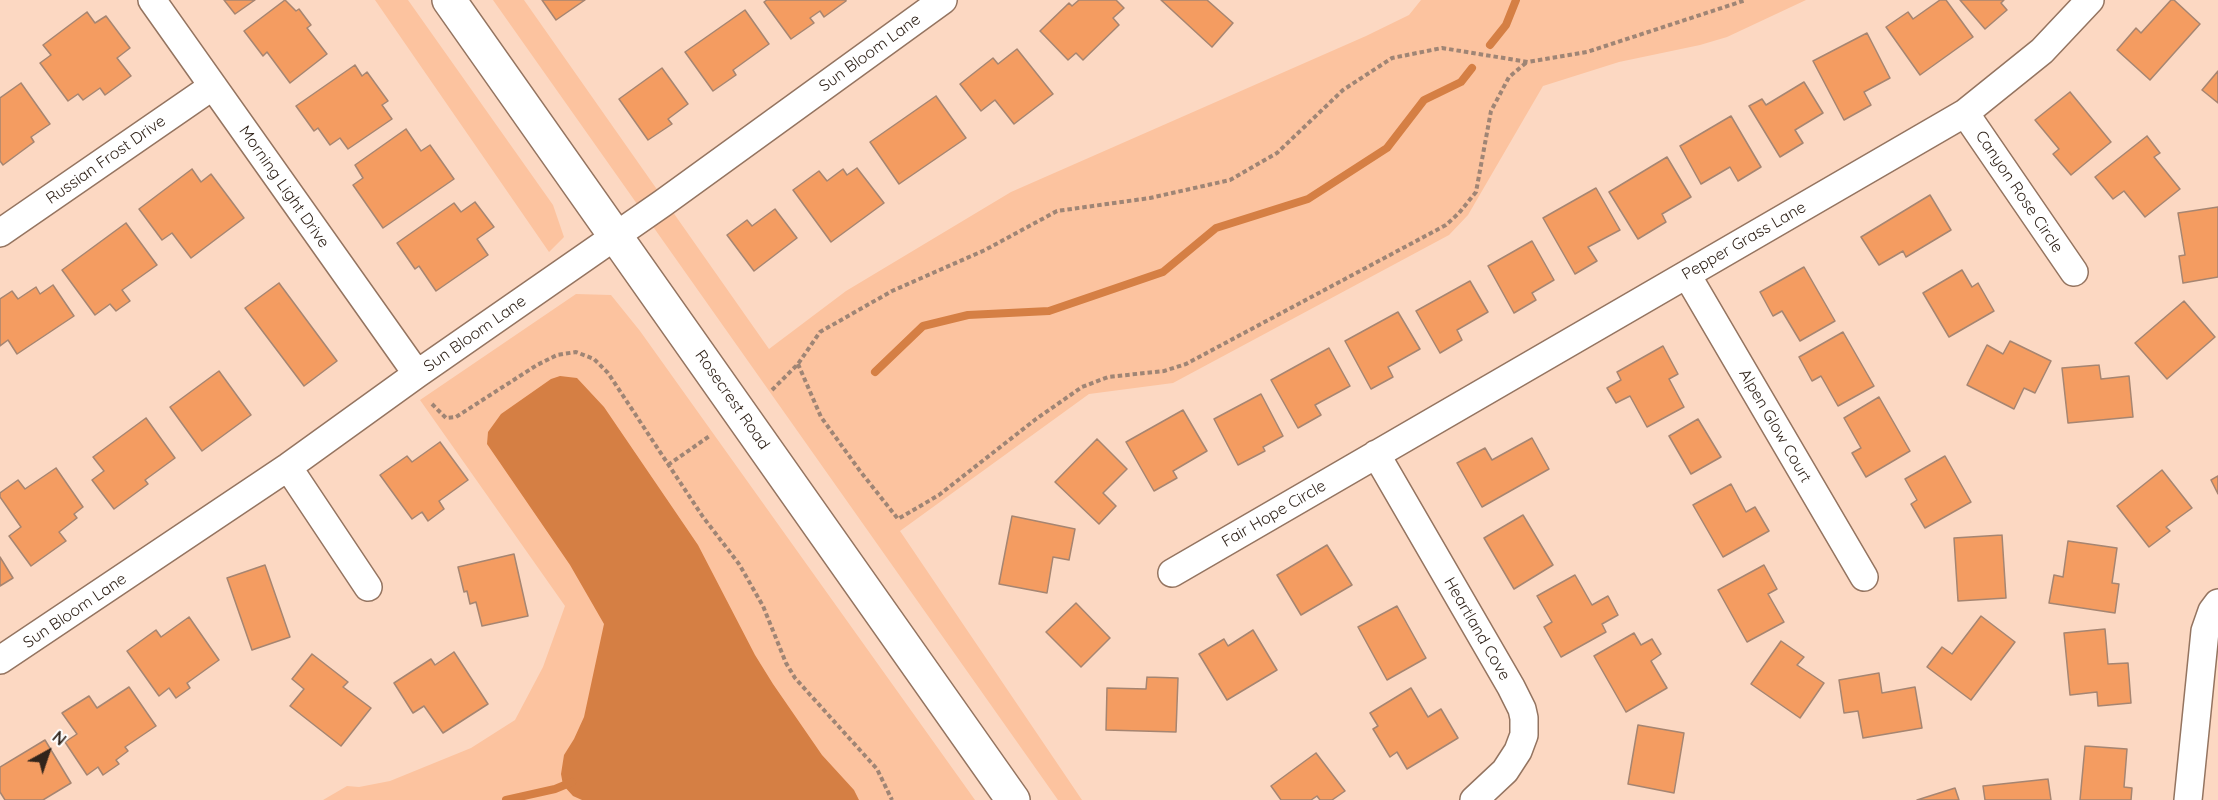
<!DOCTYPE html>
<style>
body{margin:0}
#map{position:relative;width:2218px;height:800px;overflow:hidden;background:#fcd8c2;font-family:Quicksand,sans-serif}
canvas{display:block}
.north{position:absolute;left:18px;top:722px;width:60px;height:60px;-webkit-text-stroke:4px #fff;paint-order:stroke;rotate:40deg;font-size:16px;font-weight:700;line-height:24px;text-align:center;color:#31241b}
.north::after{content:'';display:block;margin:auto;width:21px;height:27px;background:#31241b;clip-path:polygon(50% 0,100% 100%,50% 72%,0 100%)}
</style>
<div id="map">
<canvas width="2218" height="800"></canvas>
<div class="north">N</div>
</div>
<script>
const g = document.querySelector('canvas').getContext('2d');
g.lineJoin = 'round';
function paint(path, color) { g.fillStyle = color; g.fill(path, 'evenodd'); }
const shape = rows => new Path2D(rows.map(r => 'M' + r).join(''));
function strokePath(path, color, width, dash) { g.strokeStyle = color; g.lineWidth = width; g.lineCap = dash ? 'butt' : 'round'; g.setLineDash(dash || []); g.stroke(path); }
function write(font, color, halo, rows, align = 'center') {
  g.font = font + ' Quicksand,sans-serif'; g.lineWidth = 5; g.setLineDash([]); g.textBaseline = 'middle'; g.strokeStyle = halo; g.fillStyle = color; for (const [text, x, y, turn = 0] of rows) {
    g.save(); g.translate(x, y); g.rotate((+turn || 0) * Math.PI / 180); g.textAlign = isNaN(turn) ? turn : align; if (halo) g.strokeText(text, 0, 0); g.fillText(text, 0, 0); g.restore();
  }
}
const green = shape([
 [375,0,408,0,553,205,564,237,549,252],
 [493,0,524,0,769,349,846,291,1011,192,1366,36,1409,15,1421,0,1806,0,1727,37,1700,45,1619,62,1543,86,1468,215,1449,235,1173,383,1089,394,900,531,1082,800,1058,800],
 [576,294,611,295,640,331,975,800,323,800,347,786,359,787,390,781,471,748,515,720,543,667,565,606,420,400]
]);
const water = shape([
 [560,376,577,378,604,407,698,545,755,655,773,684,822,755,854,790,859,800,582,800,573,796,563,785,561,774,564,755,574,739,584,717,604,624,570,565,487,444,488,432,501,414,551,379]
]);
const stream = shape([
 [1490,45,1506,25,1516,0],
 [875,372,923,326,968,315,1049,311,1163,272,1216,228,1308,199,1387,148,1424,100,1461,82,1472,68],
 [506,800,555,789,572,782]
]);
const building = shape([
 [224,0,255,0,235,14,224,0],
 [285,0,296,11,299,9,311,25,307,28,327,54,290,83,267,52,263,56,244,31,285,0],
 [542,0,585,0,556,20,542,0],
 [767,0,846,0,846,1,824,17,820,11,810,18,814,23,791,39,764,2,767,0],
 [1079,0,1116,0,1124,8,1113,18,1119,25,1083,60,1076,53,1068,60,1040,31,1069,3,1072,6,1079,0],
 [1161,0,1207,0,1233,23,1212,47,1161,0],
 [1940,0,1946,0,1973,37,1920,75,1886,27,1908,12,1913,19,1940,0],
 [1960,0,2004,0,2001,3,2007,10,1985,29,1960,0],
 [2171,0,2174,0,2200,24,2150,80,2117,50,2136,28,2141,33,2171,0],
 [745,10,769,44,733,70,736,75,713,91,685,52,745,10],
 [87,12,95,23,106,16,130,48,117,58,131,76,105,95,100,88,83,100,78,94,68,101,40,63,51,55,43,45,87,12],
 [1867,33,1890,78,1864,92,1871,105,1844,120,1813,61,1867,33],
 [1017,49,1053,94,1014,124,995,100,981,111,960,84,993,58,998,64,1017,49],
 [355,65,362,76,367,72,388,101,382,105,392,119,348,149,340,138,330,145,318,128,314,131,296,106,355,65],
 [662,68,688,104,668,119,672,124,648,140,619,99,662,68],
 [2218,71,2218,103,2202,90,2218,71],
 [1804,82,1823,113,1795,130,1803,143,1780,157,1749,106,1762,99,1766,105,1804,82],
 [21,83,50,124,31,137,34,142,3,165,0,161,0,98,21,83],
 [2070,92,2111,142,2071,175,2053,154,2059,149,2035,120,2070,92],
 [936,96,966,138,899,184,870,142,936,96],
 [1731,116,1761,167,1738,181,1730,167,1701,184,1680,146,1731,116],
 [406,129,421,151,430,145,454,179,383,228,353,185,363,178,355,165,406,129],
 [2147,136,2160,153,2154,157,2180,189,2145,217,2124,191,2113,199,2095,177,2147,136],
 [1667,157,1691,197,1662,214,1666,222,1638,239,1609,192,1667,157],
 [857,168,884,203,831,242,793,190,819,171,827,181,843,169,847,175,857,168],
 [192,169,201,182,211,174,244,218,191,258,172,233,162,240,139,209,192,169],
 [1596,188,1620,230,1588,247,1597,261,1575,274,1543,218,1596,188],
 [1930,195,1951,230,1906,257,1903,251,1879,265,1861,237,1930,195],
 [475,202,494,227,477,239,488,255,436,291,419,266,415,269,397,243,454,203,461,212,475,202],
 [2218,207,2218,277,2183,283,2179,256,2185,255,2178,213,2218,207],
 [775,209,797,238,754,271,727,235,747,220,752,226,775,209],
 [126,223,157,265,122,290,130,301,116,311,110,304,95,315,62,270,126,223],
 [1532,241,1554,280,1532,293,1536,300,1514,313,1488,266,1532,241],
 [1804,267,1835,321,1800,341,1782,311,1773,316,1760,292,1804,267],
 [1962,270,1972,287,1978,283,1994,311,1949,337,1923,293,1962,270],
 [1470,281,1488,312,1457,330,1462,340,1440,353,1416,311,1470,281],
 [279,283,337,361,304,386,245,308,279,283],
 [53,285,74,316,17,354,8,340,0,346,0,299,12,291,18,299,36,287,40,294,53,285],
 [2184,301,2215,337,2167,379,2135,343,2184,301],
 [1398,312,1420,349,1388,367,1393,377,1371,389,1345,341,1398,312],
 [1843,332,1874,386,1838,406,1821,376,1812,381,1799,357,1843,332],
 [2010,341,2051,361,2035,393,2024,388,2014,409,1967,385,1987,345,2003,354,2010,341],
 [1663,346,1678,374,1669,379,1684,407,1647,427,1630,396,1616,403,1607,388,1621,380,1617,372,1663,346],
 [1329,348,1350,386,1315,405,1321,415,1298,428,1271,380,1329,348],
 [2099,365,2101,379,2129,376,2133,417,2068,423,2062,368,2099,365],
 [219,371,251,415,202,451,170,407,219,371],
 [1261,394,1283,436,1263,447,1265,451,1238,465,1214,419,1261,394],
 [1879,397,1910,451,1866,477,1852,453,1861,448,1844,418,1879,397],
 [1183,410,1207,451,1173,471,1177,478,1154,491,1126,442,1183,410],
 [146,418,175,458,145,480,148,484,114,509,92,480,104,471,93,457,146,418],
 [1698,419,1721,457,1691,474,1669,436,1698,419],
 [1532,438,1549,469,1482,507,1457,463,1485,448,1492,460,1532,438],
 [1097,439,1127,469,1103,493,1116,506,1099,524,1055,482,1097,439],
 [440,442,468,480,439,501,444,509,428,521,422,512,412,519,380,475,407,456,412,462,440,442],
 [1945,456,1971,502,1925,528,1911,504,1917,500,1905,479,1945,456],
 [56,468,83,507,74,514,77,518,59,532,66,541,31,566,9,536,21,527,0,497,0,493,18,480,25,489,56,468],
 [2162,470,2192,508,2166,527,2170,531,2149,547,2117,506,2162,470],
 [2218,476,2218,494,2211,480,2218,476],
 [1731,484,1746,512,1755,507,1769,531,1723,557,1693,505,1731,484],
 [1523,515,1553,565,1514,589,1484,538,1523,515],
 [1012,516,1075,529,1069,560,1053,557,1047,593,999,584,1012,516],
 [2002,535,2006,598,1958,601,1954,538,2002,535],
 [2068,541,2117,548,2112,583,2119,584,2115,613,2049,603,2054,575,2063,577,2068,541],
 [1327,545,1352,585,1301,615,1277,575,1327,545],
 [514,554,528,616,482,626,476,602,470,604,467,591,464,592,458,567,514,554],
 [0,557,13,578,0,586,0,557],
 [265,565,290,637,252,650,227,578,265,565],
 [1764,565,1777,589,1768,594,1784,622,1747,642,1718,590,1764,565],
 [1575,575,1592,605,1608,596,1618,615,1602,624,1606,632,1561,657,1544,627,1552,622,1537,596,1575,575],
 [1076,603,1110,638,1081,667,1046,632,1076,603],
 [1397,606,1426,658,1387,680,1358,627,1397,606],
 [1981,616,2015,642,1971,700,1927,667,1942,647,1952,654,1981,616],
 [189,617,219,660,187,683,190,688,176,698,169,688,159,696,127,651,156,630,161,637,189,617],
 [2105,629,2108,664,2128,663,2131,703,2098,706,2097,692,2070,695,2064,633,2105,629],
 [1253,630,1277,670,1227,700,1199,654,1224,639,1228,646,1253,630],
 [1634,633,1641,645,1652,639,1661,654,1651,661,1667,688,1626,712,1594,656,1634,633],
 [1781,641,1804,657,1797,665,1824,683,1800,718,1751,684,1781,641],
 [454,652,488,704,443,733,424,706,413,713,394,683,431,659,435,665,454,652],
 [312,654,348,682,343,687,371,708,341,746,290,706,304,689,292,679,312,654],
 [1879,673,1882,693,1915,687,1922,728,1863,738,1858,711,1844,713,1839,680,1879,673],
 [1147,677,1178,678,1176,732,1106,730,1107,688,1146,689,1147,677],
 [129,687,156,726,125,747,128,751,116,760,119,764,103,775,98,767,87,775,65,742,77,734,62,713,89,696,97,708,129,687],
 [1411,688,1428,717,1441,709,1458,738,1407,769,1397,752,1390,757,1373,729,1378,726,1370,713,1411,688],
 [1638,725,1684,733,1674,793,1628,784,1638,725],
 [45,740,71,783,43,800,5,800,0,792,0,767,45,740],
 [2085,746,2127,749,2124,787,2132,788,2131,800,2080,800,2085,746],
 [1316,753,1345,791,1332,800,1320,800,1317,796,1311,800,1281,800,1271,786,1316,753],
 [2048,779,2051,800,1985,800,1983,786,2048,779],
 [1955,788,1959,800,1917,800,1955,788]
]);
const path = shape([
 [798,364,821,417,860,471,898,519,939,495,1036,419,1082,387,1108,377,1164,371,1186,364,1446,225,1459,213,1476,192,1491,111,1509,77,1527,62],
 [772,390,798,364,820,332,892,291,985,250,1057,211,1150,198,1230,180,1277,153,1343,90,1392,58,1442,48,1528,62,1587,52,1746,0],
 [432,404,446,418,456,417,537,365,557,355,576,352,594,359,608,373,703,517,739,564,763,606,786,663,795,678,877,769,892,800],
 [668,465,711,435]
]);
const minor = shape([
 [152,0,417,374],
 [1965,113,2074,272],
 [0,233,213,86],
 [1687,275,1864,577],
 [1376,454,1511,687,1522,709,1524,718,1524,735,1518,751,1505,771,1474,800],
 [288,467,368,587],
 [1172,573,1965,113,2042,51,2090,0],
 [0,660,288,467,417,374,663,203,943,0],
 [2188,800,2205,631,2212,611,2218,603]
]);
const secondary = shape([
 [449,0,1013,800]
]);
const streetNames = [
 ["Sun Bloom Lane",870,53,-36],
 ["Russian Frost Drive",106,160,-35],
 ["Morning Light Drive",284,187,55],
 ["Canyon Rose Circle",2019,192,56],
 ["Pepper Grass Lane",1744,241,-30],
 ["Sun Bloom Lane",475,334,-35],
 ["Rosecrest Road",732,400,55],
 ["Alpen Glow Court",1775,426,60],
 ["Fair Hope Circle",1274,514,-30],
 ["Sun Bloom Lane",75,611,-34],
 ["Heartland Cove",1477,629,60]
];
paint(green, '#fcc39f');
paint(water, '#d57f44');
strokePath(stream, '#d57f44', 8);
paint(building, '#f49c61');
strokePath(building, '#a68571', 1.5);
strokePath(minor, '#947460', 30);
strokePath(secondary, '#947460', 36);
strokePath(path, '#9f8575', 4, [4.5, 3]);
strokePath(minor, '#fff', 27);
strokePath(secondary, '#fff', 33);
write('16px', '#31241b', '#fff', streetNames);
</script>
